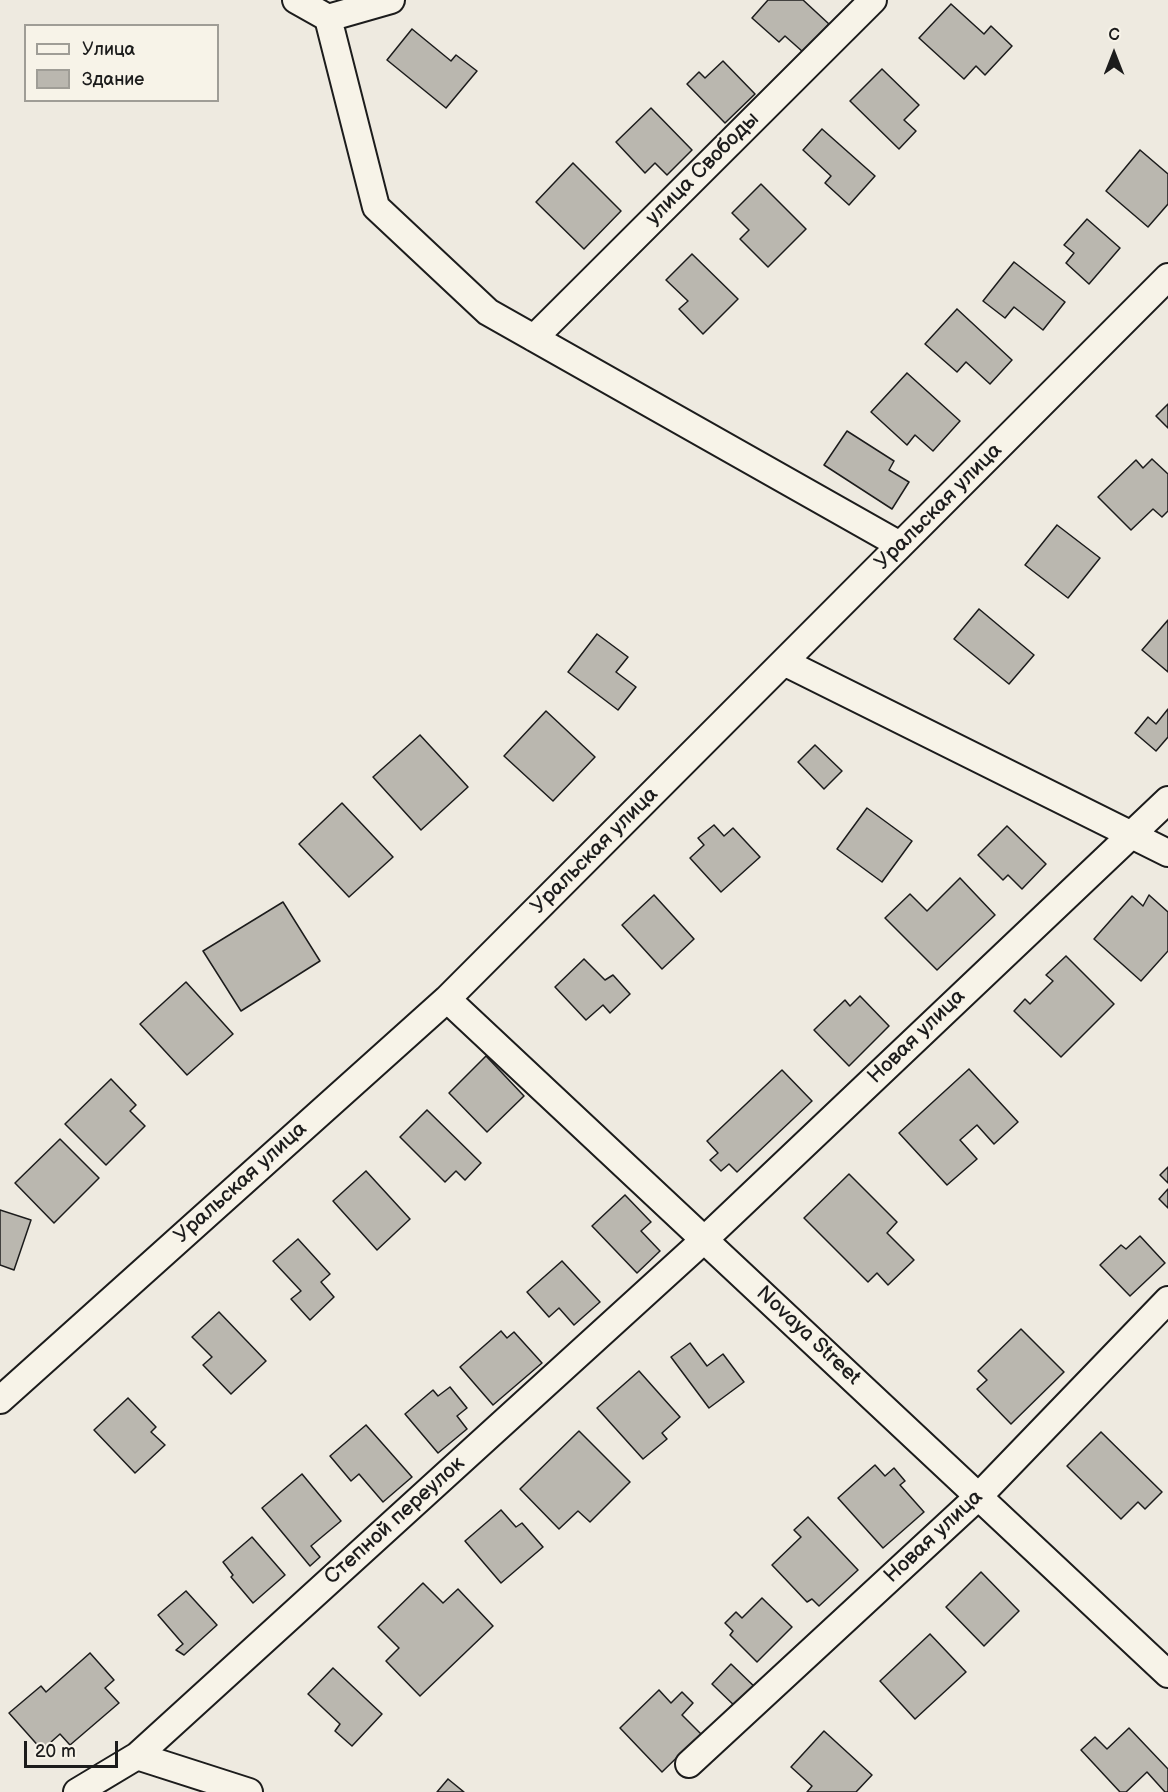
<!DOCTYPE html>
<meta charset="utf-8">
<style>
body{margin:0}
#map{position:relative;width:1168px;height:1792px;overflow:hidden;background:#eeeae0;font-family:"Balsamiq Sans",sans-serif}
canvas{display:block}
.legend{position:absolute;left:24px;top:24px;width:195px;height:78px;box-sizing:border-box;background:#f7f3e8;border:2px solid #9f9d96;margin:0;padding:8px 10px;list-style:none;font-size:18px;color:#1c1c1c}
.legend li{display:flex;align-items:center;gap:12px;height:30px}
.legend b{width:30px;border:2px solid #9f9d96}
.north{position:absolute;left:1084px;top:24px;width:60px;height:60px;-webkit-text-stroke:4px #f7f3e8;paint-order:stroke;rotate:0deg;font-size:16px;font-weight:700;line-height:24px;text-align:center;color:#1c1c1c}
.north::after{content:'';display:block;margin:auto;width:21px;height:27px;background:#1c1c1c;clip-path:polygon(50% 0,100% 100%,50% 72%,0 100%)}
.scale{position:absolute;left:24px;top:1741px;width:94px;height:27px;box-sizing:border-box;border:3px solid #1c1c1c;border-top:0;padding-left:8px;font-size:18px;line-height:21px;white-space:nowrap;color:#1c1c1c;-webkit-text-stroke:4px #f7f3e8;paint-order:stroke}
</style>
<div id="map">
<canvas width="1168" height="1792"></canvas>
<ul class="legend">
<li><b style="height:8px;background:#f7f3e8"></b>Улица</li>
<li><b style="height:16px;background:#bab7af"></b>Здание</li>
</ul>
<div class="north">С</div>
<div class="scale">20 m</div>
</div>
<script>
const g = document.querySelector('canvas').getContext('2d');
g.lineJoin = 'round';
function paint(path, color) { g.fillStyle = color; g.fill(path, 'evenodd'); }
const shape = rows => new Path2D(rows.map(r => 'M' + r).join(''));
function strokePath(path, color, width, dash) { g.strokeStyle = color; g.lineWidth = width; g.lineCap = dash ? 'butt' : 'round'; g.setLineDash(dash || []); g.stroke(path); }
function write(font, color, halo, rows, align = 'center') {
  g.font = font + ' "Balsamiq Sans",sans-serif'; g.lineWidth = 4.5; g.setLineDash([]); g.textBaseline = 'middle'; g.strokeStyle = halo; g.fillStyle = color; for (const [text, x, y, turn = 0] of rows) {
    g.save(); g.translate(x, y); g.rotate((+turn || 0) * Math.PI / 180); g.textAlign = isNaN(turn) ? turn : align; if (halo) g.strokeText(text, 0, 0); g.fillText(text, 0, 0); g.restore();
  }
}
const building = shape([
 [768,0,803,0,829,24,803,52,785,36,779,42,752,18,768,0],
 [951,4,984,34,991,26,1012,46,985,75,976,66,964,79,919,38,951,4],
 [412,29,451,61,456,55,477,71,446,108,387,60,412,29],
 [723,61,755,94,725,123,687,84,699,72,705,78,723,61],
 [882,69,919,105,904,120,916,131,899,149,850,101,882,69],
 [651,108,692,150,667,175,655,163,645,173,616,142,651,108],
 [822,129,875,176,849,205,825,183,831,176,803,150,822,129],
 [1140,150,1168,174,1168,204,1148,227,1106,191,1140,150],
 [573,163,621,211,584,249,536,202,573,163],
 [761,184,806,229,768,267,740,239,749,230,732,213,761,184],
 [1087,219,1120,248,1089,284,1066,263,1074,253,1064,245,1087,219],
 [692,254,738,299,703,334,679,309,688,301,666,280,692,254],
 [1014,262,1065,302,1043,330,1014,307,1005,318,983,301,1014,262],
 [957,309,1012,360,990,384,966,362,957,372,925,344,957,309],
 [907,373,960,421,933,451,915,435,907,445,871,412,907,373],
 [1168,404,1168,428,1156,416,1168,404],
 [847,431,894,461,889,470,909,482,892,509,824,465,847,431],
 [1152,459,1168,474,1168,511,1162,517,1153,509,1131,530,1098,497,1136,460,1143,468,1152,459],
 [1057,525,1100,558,1068,598,1025,565,1057,525],
 [979,609,1034,655,1009,684,954,639,979,609],
 [1168,620,1168,672,1142,650,1168,620],
 [597,634,628,657,616,672,636,687,618,710,568,672,597,634],
 [1168,709,1168,737,1156,751,1135,733,1148,717,1156,724,1168,709],
 [546,711,595,757,553,801,504,756,546,711],
 [420,735,468,787,421,830,373,777,420,735],
 [815,745,842,771,824,789,798,762,815,745],
 [342,803,393,857,349,897,299,844,342,803],
 [867,808,912,841,882,882,837,849,867,808],
 [714,825,724,836,733,828,760,857,721,892,690,858,704,845,698,838,714,825],
 [1007,826,1046,864,1022,889,1008,875,1003,880,978,855,1007,826],
 [960,878,995,915,937,970,885,918,910,894,927,911,960,878],
 [654,895,694,939,662,969,622,925,654,895],
 [1149,895,1168,912,1168,951,1141,981,1094,939,1132,896,1143,906,1149,895],
 [283,902,320,961,241,1011,203,951,283,902],
 [1066,956,1114,1004,1061,1057,1014,1011,1025,999,1030,1004,1053,981,1046,975,1066,956],
 [584,959,605,980,613,975,630,994,610,1013,603,1005,586,1020,555,987,584,959],
 [186,982,233,1034,187,1075,140,1024,186,982],
 [860,996,889,1026,849,1066,814,1030,845,1000,850,1006,860,996],
 [486,1056,524,1096,487,1132,449,1093,486,1056],
 [969,1069,1018,1122,994,1144,977,1125,960,1140,977,1159,947,1185,899,1133,969,1069],
 [782,1070,812,1101,737,1172,729,1164,721,1171,710,1160,718,1153,707,1141,782,1070],
 [111,1079,136,1105,130,1111,145,1126,106,1165,65,1124,111,1079],
 [427,1110,481,1163,465,1180,456,1171,445,1182,400,1137,427,1110],
 [60,1139,99,1178,54,1223,15,1183,60,1139],
 [1168,1167,1168,1183,1160,1175,1168,1167],
 [366,1171,410,1219,377,1250,333,1201,366,1171],
 [849,1174,897,1222,887,1233,914,1260,888,1285,877,1273,868,1282,804,1218,849,1174],
 [1168,1189,1168,1208,1159,1199,1168,1189],
 [625,1195,651,1222,641,1231,660,1251,637,1273,592,1226,625,1195],
 [0,1210,31,1220,14,1270,0,1265,0,1210],
 [1140,1236,1165,1263,1130,1296,1100,1265,1121,1245,1126,1249,1140,1236],
 [298,1239,330,1274,321,1282,334,1297,310,1320,291,1299,301,1291,273,1261,298,1239],
 [562,1261,600,1302,574,1325,559,1308,549,1317,527,1292,562,1261],
 [219,1312,266,1361,231,1394,203,1365,212,1357,192,1337,219,1312],
 [1021,1329,1064,1372,1011,1424,977,1389,987,1380,978,1371,1021,1329],
 [501,1331,507,1338,514,1332,542,1363,493,1405,460,1367,501,1331],
 [690,1343,707,1366,723,1354,744,1382,709,1408,671,1357,690,1343],
 [639,1371,680,1417,662,1433,667,1439,643,1459,597,1408,639,1371],
 [450,1387,467,1408,457,1416,467,1429,438,1453,405,1414,433,1390,438,1396,450,1387],
 [128,1398,156,1427,151,1432,165,1445,135,1473,94,1430,128,1398],
 [366,1425,412,1477,383,1502,359,1474,351,1481,330,1456,366,1425],
 [579,1431,630,1482,590,1522,578,1511,559,1529,520,1489,579,1431],
 [1101,1432,1162,1492,1145,1509,1138,1502,1121,1519,1067,1466,1101,1432],
 [875,1465,885,1476,894,1468,905,1481,900,1485,924,1512,883,1548,838,1498,875,1465],
 [302,1474,341,1521,311,1546,320,1557,310,1566,262,1508,302,1474],
 [501,1510,516,1527,522,1523,543,1547,501,1583,465,1541,501,1510],
 [808,1517,858,1570,819,1606,812,1599,807,1602,772,1565,801,1537,794,1530,808,1517],
 [252,1537,285,1575,253,1603,231,1577,233,1575,223,1562,252,1537],
 [981,1572,1019,1611,984,1646,946,1607,981,1572],
 [423,1583,443,1603,458,1589,493,1626,420,1696,386,1661,399,1648,378,1627,423,1583],
 [186,1591,217,1625,184,1655,176,1650,183,1644,158,1615,186,1591],
 [762,1598,792,1627,757,1662,730,1635,733,1631,725,1623,736,1612,742,1618,762,1598],
 [930,1634,966,1672,915,1719,880,1681,930,1634],
 [90,1653,114,1680,105,1688,119,1703,70,1745,60,1734,42,1750,9,1713,41,1686,46,1692,90,1653],
 [731,1664,759,1691,740,1711,712,1684,731,1664],
 [333,1668,382,1714,352,1746,335,1731,340,1724,308,1694,333,1668],
 [659,1690,671,1703,682,1692,693,1703,682,1715,701,1734,662,1772,620,1728,659,1690],
 [1129,1728,1168,1769,1168,1792,1165,1792,1147,1772,1126,1792,1120,1792,1081,1750,1095,1737,1107,1749,1129,1728],
 [824,1731,872,1775,856,1792,807,1792,812,1786,791,1767,824,1731],
 [448,1779,464,1792,437,1792,448,1779]
]);
const street = shape([
 [296,0,328,18,376,207,488,312,900,545],
 [328,18,391,0],
 [534,338,873,0],
 [784,662,1168,853],
 [447,999,1168,1674],
 [0,1400,447,999,1168,277],
 [137,1756,249,1792],
 [689,1764,979,1496,1168,1300],
 [77,1792,137,1756,705,1239,1168,800]
]);
const streetNames = [
 ["улица Свободы",703,169,-45],
 ["Уральская улица",939,507,-45],
 ["Уральская улица",595,851,-45],
 ["Новая улица",917,1037,-44],
 ["Уральская улица",241,1183,-42],
 ["Novaya Street",808,1336,43],
 ["Степной переулок",395,1521,-42],
 ["Новая улица",934,1537,-43]
];
paint(building, '#bab7af');
strokePath(building, '#1c1c1c', 1.5);
strokePath(street, '#1c1c1c', 30);
strokePath(street, '#f7f3e8', 26);
write('21px', '#1c1c1c', '#f7f3e8', streetNames);
</script>
